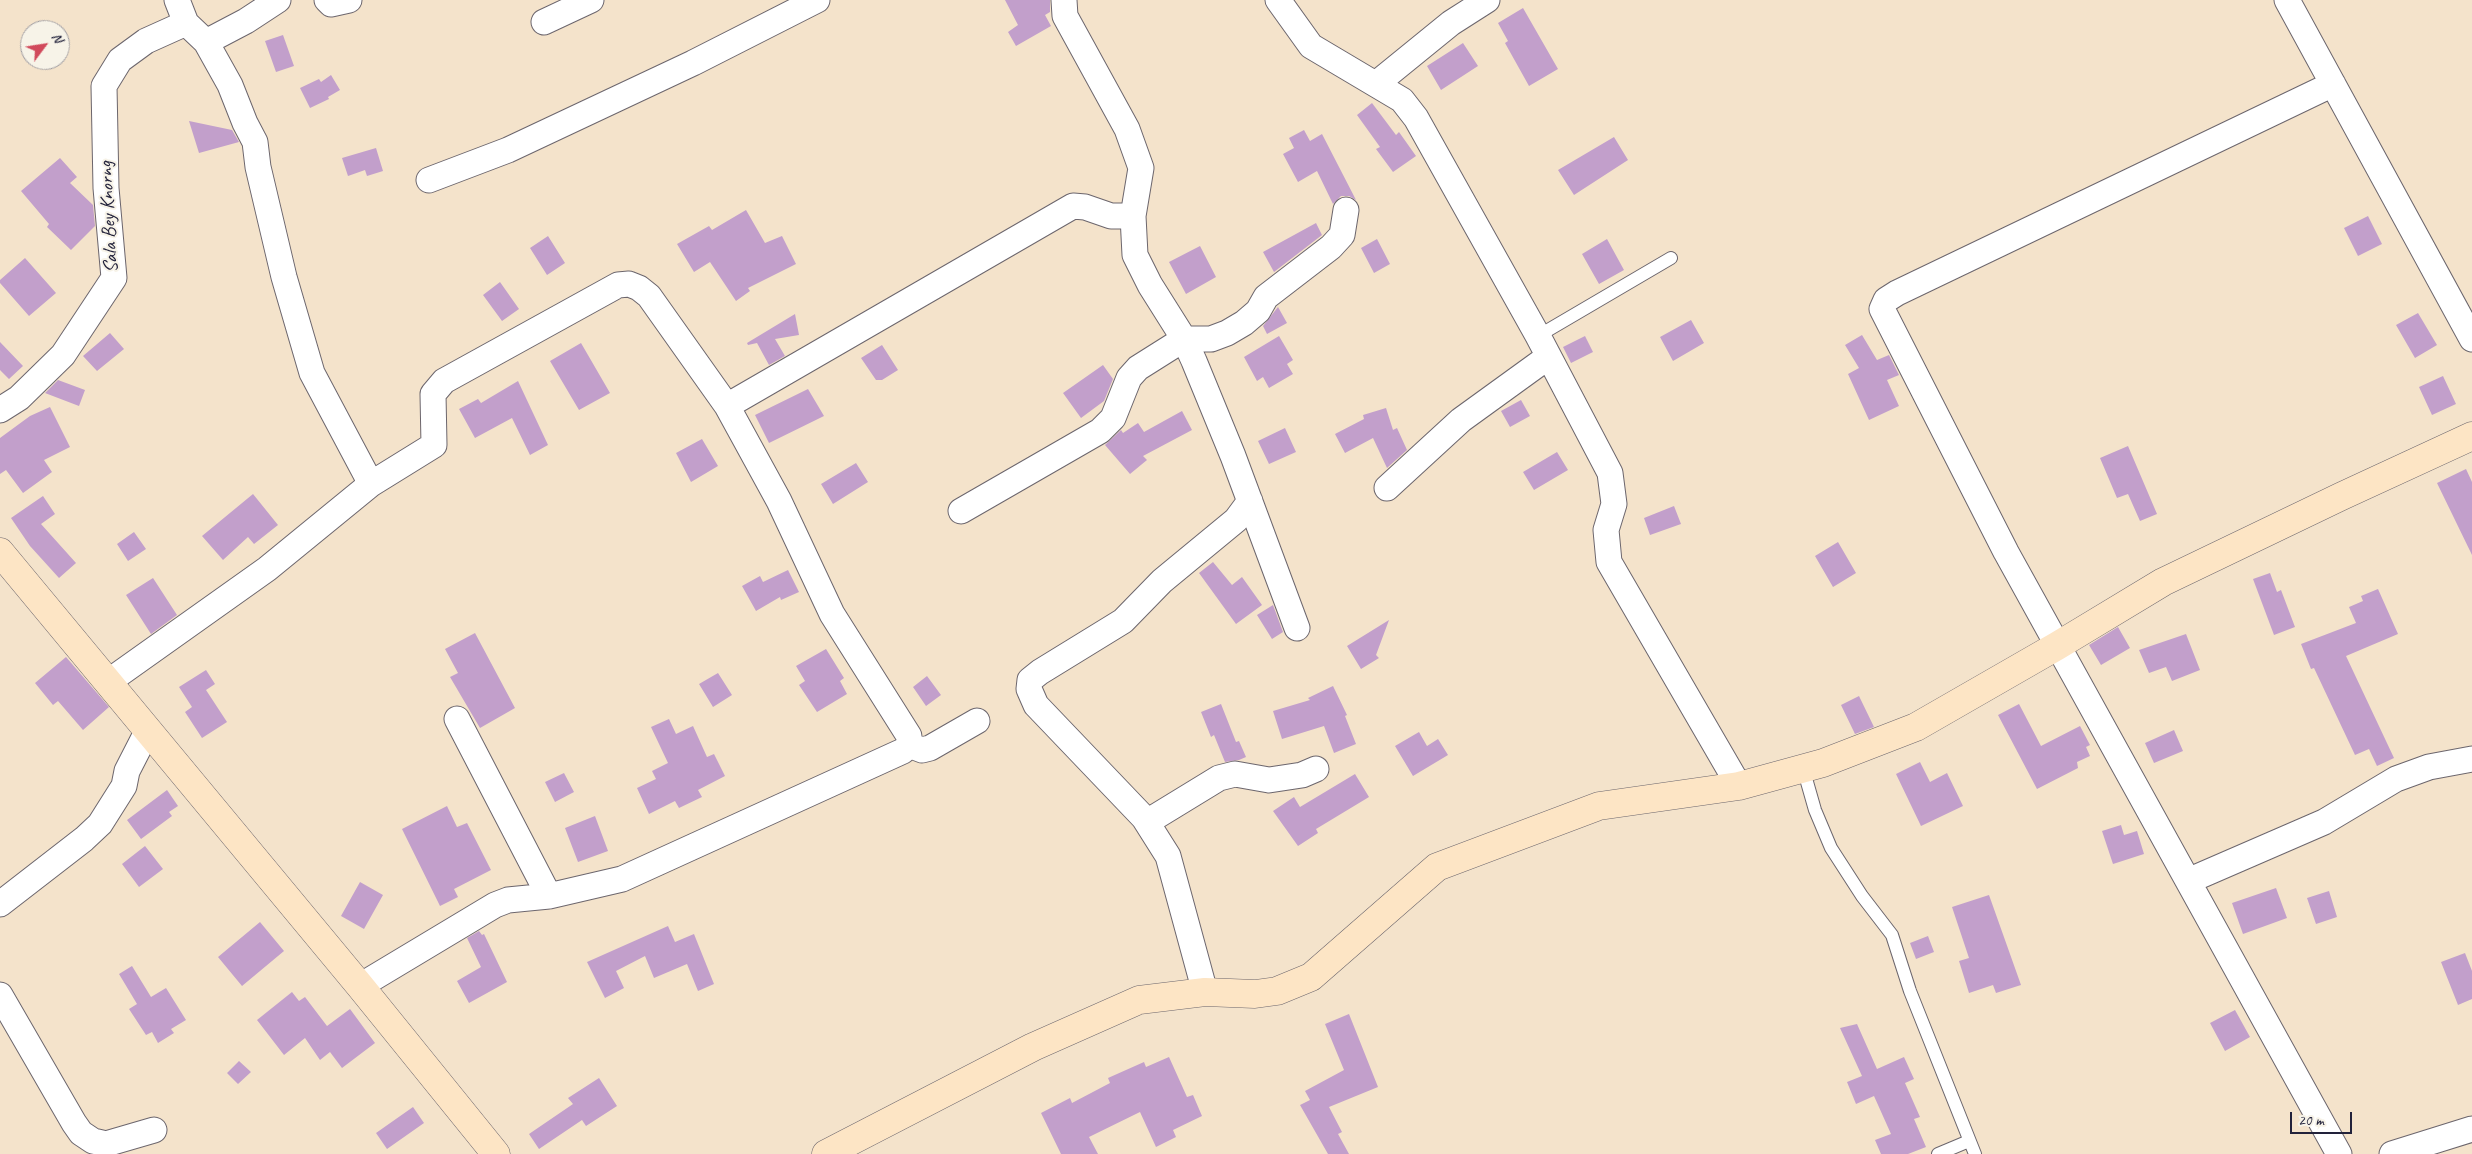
<!DOCTYPE html>
<style>
body{margin:0}
#map{position:relative;width:2472px;height:1154px;overflow:hidden;background:#f4e3cb;font-family:Caveat,sans-serif}
canvas{display:block}
.north{position:absolute;left:20px;top:20px;width:50px;height:50px;box-sizing:border-box;background:#f7f3e8;border:1px solid #a29fa3;border-radius:50%;rotate:59deg;font-size:14px;font-weight:700;line-height:20px;text-align:center;color:#22223b}
.north::after{content:'';display:block;margin:auto;width:18px;height:22px;background:#d1495b;clip-path:polygon(50% 0,100% 100%,50% 72%,0 100%)}
.scale{position:absolute;left:2290px;top:1112px;width:62px;height:22px;box-sizing:border-box;border:2px solid #22223b;border-top:0;padding-left:6px;font-size:15px;line-height:18px;white-space:nowrap;color:#22223b;-webkit-text-stroke:4px #f7f3e8;paint-order:stroke}
</style>
<div id="map">
<canvas width="2472" height="1154"></canvas>
<div class="north">N</div>
<div class="scale">20 m</div>
</div>
<script>
const g = document.querySelector('canvas').getContext('2d');
g.lineJoin = 'round';
function paint(path, color) { g.fillStyle = color; g.fill(path, 'evenodd'); }
const shape = rows => new Path2D(rows.map(r => 'M' + r).join(''));
function strokePath(path, color, width, dash) { g.strokeStyle = color; g.lineWidth = width; g.lineCap = dash ? 'butt' : 'round'; g.setLineDash(dash || []); g.stroke(path); }
function write(font, color, halo, rows, align = 'center') {
  g.font = font + ' Caveat,sans-serif'; g.lineWidth = 4; g.setLineDash([]); g.textBaseline = 'middle'; g.strokeStyle = halo; g.fillStyle = color; for (const [text, x, y, turn = 0] of rows) {
    g.save(); g.translate(x, y); g.rotate((+turn || 0) * Math.PI / 180); g.textAlign = isNaN(turn) ? turn : align; if (halo) g.strokeText(text, 0, 0); g.fillText(text, 0, 0); g.restore();
  }
}
const building = shape([
 [1005,0,1050,0,1050,12,1045,15,1051,26,1016,46,1008,32,1018,25],
 [1523,8,1558,69,1529,86,1505,43,1508,41,1498,23],
 [283,35,294,66,276,72,265,41],
 [1463,43,1478,66,1441,90,1427,66],
 [331,75,340,90,328,97,329,99,310,108,300,88,319,79,321,82],
 [1372,103,1396,135,1399,132,1416,156,1393,172,1376,149,1380,147,1357,115],
 [189,121,232,130,239,142,199,153],
 [1304,130,1310,141,1322,134,1356,200,1349,196,1341,196,1333,204,1317,171,1298,182,1283,154,1294,148,1289,138],
 [1614,137,1628,160,1574,195,1558,170],
 [376,148,383,171,367,176,365,170,348,176,342,158],
 [60,158,77,177,70,183,93,205,95,226,71,250,47,227,49,224,21,191],
 [746,210,765,243,782,236,796,264,748,288,750,291,736,301,710,262,694,272,677,244,709,226,712,230],
 [2368,216,2382,244,2358,256,2344,228],
 [1316,223,1322,235,1274,272,1263,252],
 [548,236,565,263,547,275,530,248],
 [1377,239,1390,264,1374,273,1361,248],
 [1607,239,1624,270,1599,284,1582,254],
 [1200,246,1216,277,1186,294,1169,262],
 [25,258,56,293,29,316,0,283,0,280],
 [500,282,519,309,502,321,483,295],
 [1278,307,1287,323,1267,334,1263,326],
 [2418,313,2437,345,2415,358,2396,325],
 [795,314,799,335,775,339,785,356,769,365,757,343,748,345,747,343],
 [1691,320,1704,343,1673,361,1660,337],
 [110,333,124,349,97,371,83,356],
 [1862,335,1877,360,1889,355,1899,375,1887,380,1899,406,1869,420,1848,374,1859,368,1845,345],
 [1279,336,1293,360,1287,364,1293,374,1269,388,1263,377,1257,381,1244,357],
 [1585,336,1593,352,1571,363,1563,347],
 [0,342,23,366,9,379,0,370],
 [581,343,610,393,579,410,550,361],
 [882,345,898,370,882,380,876,380,861,358],
 [1103,365,1113,379,1104,401,1081,418,1063,393],
 [2443,376,2456,404,2432,415,2419,387],
 [58,380,85,390,79,406,45,393],
 [518,381,548,445,530,455,512,418,475,438,459,409,478,399,481,403],
 [808,389,824,416,769,443,755,415],
 [1521,400,1530,416,1510,427,1501,411],
 [50,407,70,447,44,460,52,472,23,493,6,470,0,474,0,438,30,416],
 [1386,408,1393,430,1397,428,1407,450,1387,468,1373,438,1345,453,1335,434,1364,419,1363,415],
 [1182,411,1192,430,1143,456,1147,460,1130,474,1105,445,1121,430,1123,433,1138,423,1144,432],
 [1285,428,1296,452,1269,464,1258,441],
 [702,439,718,466,691,482,676,453],
 [2128,446,2157,514,2140,521,2128,494,2117,498,2100,458],
 [1557,452,1568,470,1534,490,1523,472],
 [856,463,868,482,833,504,821,484],
 [2466,469,2472,482,2472,555,2437,483],
 [253,494,278,525,254,544,248,537,223,560,202,536],
 [43,496,55,514,41,524,76,563,59,578,30,546,11,518],
 [1674,506,1681,524,1650,535,1644,518],
 [134,532,146,549,128,561,117,544],
 [1838,542,1856,573,1833,587,1815,556],
 [1213,562,1232,585,1242,577,1262,605,1236,624,1199,573],
 [788,570,799,592,781,600,780,597,756,611,742,586,760,576,763,582],
 [2270,573,2277,592,2281,590,2295,627,2274,635,2253,579],
 [153,578,177,615,151,634,126,595],
 [2378,589,2398,634,2346,656,2394,758,2377,766,2369,749,2355,755,2314,668,2311,669,2301,644,2356,623,2349,607,2363,601,2361,596],
 [1273,605,1283,632,1272,639,1257,615],
 [1389,620,1376,655,1379,658,1361,669,1347,646],
 [2118,627,2130,648,2101,665,2089,645],
 [475,633,515,708,480,728,450,677,458,673,445,649],
 [2186,634,2200,670,2172,681,2166,667,2149,673,2139,650],
 [826,649,844,678,840,681,847,694,817,712,799,685,805,681,796,666],
 [66,657,109,707,83,730,58,701,53,705,35,683],
 [206,670,215,684,206,690,227,722,202,738,185,712,192,707,179,687],
 [718,673,732,695,713,707,699,684],
 [927,676,941,695,926,706,913,687],
 [1333,686,1347,715,1345,716,1356,744,1334,753,1324,726,1282,739,1273,711,1310,700,1308,698],
 [1859,696,1874,727,1855,734,1841,705],
 [1221,704,1236,742,1239,741,1246,757,1239,760,1225,762,1214,735,1211,737,1201,712],
 [2019,704,2041,746,2080,726,2090,745,2086,747,2090,756,2077,762,2078,768,2037,789,1998,715],
 [669,719,676,734,693,726,707,757,714,754,725,776,698,790,702,797,679,808,675,801,649,814,637,788,656,779,652,771,668,763,651,727],
 [2174,730,2183,751,2154,763,2145,743],
 [1419,732,1427,746,1438,739,1448,755,1413,776,1395,746],
 [1920,762,1930,782,1947,773,1963,806,1921,826,1896,774],
 [564,773,574,792,555,802,545,782],
 [1355,774,1369,797,1316,829,1318,833,1298,846,1273,811,1294,797,1300,807],
 [167,790,178,806,169,812,172,816,141,839,127,820],
 [447,806,457,827,467,823,491,870,454,889,458,897,440,906,402,829],
 [595,816,608,851,578,862,565,828],
 [2121,825,2124,835,2137,831,2144,854,2113,864,2102,831],
 [145,846,163,869,139,887,122,864],
 [360,882,383,895,364,929,341,916],
 [2276,888,2287,918,2243,934,2232,903],
 [2329,891,2337,917,2316,924,2307,898],
 [1989,895,2021,985,1996,993,1993,985,1969,993,1959,961,1969,958,1952,907],
 [260,922,284,951,242,986,218,957],
 [668,926,675,942,694,934,714,984,698,991,687,964,654,978,645,956,616,971,624,988,605,998,587,962],
 [479,931,482,935,484,934,507,982,469,1003,457,981,481,967,467,938],
 [1928,936,1934,952,1916,959,1910,943],
 [2465,953,2472,971,2472,999,2458,1005,2441,962],
 [132,966,151,997,166,988,186,1020,171,1029,174,1033,158,1043,152,1032,146,1035,129,1009,137,1004,119,974],
 [292,992,299,1001,305,997,327,1026,350,1009,375,1043,342,1068,330,1052,320,1060,305,1038,284,1055,257,1020],
 [2235,1010,2250,1037,2225,1051,2210,1023],
 [1349,1014,1378,1087,1329,1107,1342,1132,1338,1134,1349,1154,1328,1154,1300,1105,1310,1100,1305,1091,1344,1070,1325,1024],
 [1857,1024,1877,1069,1904,1057,1914,1079,1905,1083,1920,1117,1914,1119,1926,1147,1908,1154,1881,1154,1875,1140,1891,1134,1874,1096,1856,1104,1847,1082,1862,1076,1840,1028],
 [1169,1057,1187,1097,1193,1095,1202,1116,1173,1130,1176,1137,1156,1147,1140,1112,1089,1137,1098,1154,1061,1154,1041,1113,1070,1098,1072,1103,1110,1083,1108,1078,1144,1062,1146,1067],
 [239,1061,251,1072,238,1084,227,1073],
 [599,1078,617,1106,586,1126,582,1120,539,1149,529,1134,573,1104,568,1098],
 [413,1107,424,1123,387,1149,376,1133]
]);
const lane = shape([
 [1538,336,1671,258],
 [1803,768,1815,810,1831,848,1862,896,1892,935,1910,991,1975,1154],
 [1938,1154,1969,1141]
]);
const street = shape([
 [177,0,186,23,206,42,230,85,245,123,255,142,258,167,284,277,312,373,371,484],
 [327,0,331,4,349,0],
 [1064,0,1065,16,1127,129,1141,168,1133,216,1135,255,1150,285,1184,339,1194,361,1233,456,1297,628],
 [1278,0,1311,46,1402,100,1416,118,1538,336,1610,473,1614,504,1606,530,1609,562,1739,786],
 [2287,0,2472,339],
 [544,22,591,0],
 [206,42,246,21,278,0],
 [1376,84,1451,23,1487,0],
 [2333,84,1897,293,1886,300,1882,309,2006,552,2339,1154],
 [429,180,508,150,693,63,817,0],
 [727,406,1073,206,1085,207,1111,216,1133,216],
 [0,410,19,398,63,355,114,278,106,188,104,86,120,60,146,41,186,23],
 [1387,488,1461,420,1548,357],
 [961,511,1100,431,1113,418,1129,378,1138,368,1184,339,1211,339,1227,333,1244,323,1258,311,1266,297,1331,247,1342,235,1346,210],
 [108,682,267,569,371,484,434,445,433,394,444,381,618,285,629,284,639,288,649,296,727,406,779,501,832,614,909,736,909,745,903,751,622,879,549,896,508,900,495,905,360,986],
 [457,719,549,896],
 [909,745,922,750,930,748,977,721],
 [1147,822,1219,778,1235,774,1269,780,1302,775,1316,769],
 [2188,881,2324,822,2396,779,2429,767,2472,759],
 [0,904,84,839,100,824,124,786,127,771,148,730],
 [1205,992,1168,856,1144,818,1036,705,1029,689,1030,680,1040,672,1123,621,1162,581,1236,520,1250,501],
 [0,995,74,1123,81,1133,93,1141,106,1144,154,1130],
 [2392,1154,2472,1129]
]);
const secondary = shape([
 [0,552,360,986,496,1154],
 [826,1154,1033,1047,1139,1000,1205,992,1255,994,1277,991,1311,977,1437,867,1599,806,1739,786,1823,763,1916,727,2057,646,2163,582,2342,496,2472,436]
]);
const streetNames = [
 ["Sala Bey Knorng",109,217,-93]
];
paint(building, '#c29fcb');
strokePath(lane, '#6c666d', 14);
strokePath(street, '#6c666d', 27);
strokePath(secondary, '#6c666d', 29);
strokePath(lane, '#fff', 12);
strokePath(street, '#fff', 25);
strokePath(secondary, '#fde5c5', 28);
write('20px', '#22223b', '#f7f3e8', streetNames);
</script>
